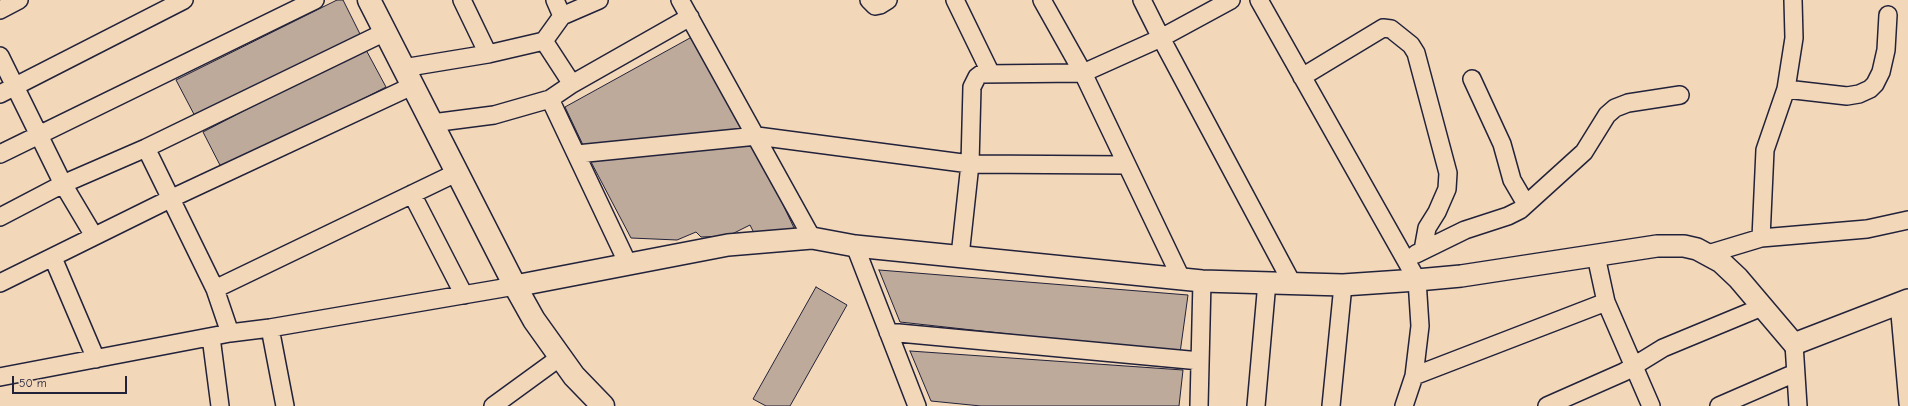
<!DOCTYPE html>
<style>
body{margin:0}
#map{position:relative;width:1908px;height:406px;overflow:hidden;background:#f2d7b9;font-family:"Comic Neue",sans-serif}
canvas{display:block}
.scale{position:absolute;left:12px;top:376px;width:115px;height:18px;box-sizing:border-box;border:2px solid #22223b;border-top:0;padding-left:5px;font-size:12px;line-height:14px;white-space:nowrap;color:#22223b;-webkit-text-stroke:3px #f2d7b9;paint-order:stroke}
</style>
<div id="map">
<canvas width="1908" height="406"></canvas>
<div class="scale">50 m</div>
</div>
<script>
const g = document.querySelector('canvas').getContext('2d');
g.lineJoin = 'round';
function paint(path, color) { g.fillStyle = color; g.fill(path, 'evenodd'); }
const shape = rows => new Path2D(rows.map(r => 'M' + r).join(''));
function strokePath(path, color, width, dash) { g.strokeStyle = color; g.lineWidth = width; g.lineCap = dash ? 'butt' : 'round'; g.setLineDash(dash || []); g.stroke(path); }
const building = shape([
 [337,0,343,0,362,38,197,120,176,80,337,0],
 [699,33,749,132,583,145,565,107,699,33],
 [365,48,386,87,223,171,203,132,365,48],
 [754,143,795,230,756,237,750,225,728,236,701,237,696,232,677,240,631,238,590,160,754,143],
 [879,270,1188,295,1180,353,900,322,879,270],
 [816,287,847,305,790,406,766,406,753,399,816,287],
 [910,351,1183,370,1179,406,981,406,931,401,910,351]
]);
const minor = shape([
 [462,0,488,54],
 [555,0,562,16],
 [680,0,812,238],
 [869,0,875,6,880,5,888,0],
 [955,0,991,74],
 [1042,0,1083,73,1181,278],
 [1142,0,1161,38,1231,0],
 [1259,0,1417,280,1420,326,1414,376,1404,406],
 [0,10,19,0],
 [544,41,562,16,599,0],
 [0,56,63,184,94,236],
 [403,68,488,54,544,41,572,84],
 [1302,77,1383,28,1391,29,1411,45,1416,53,1448,173,1447,189,1437,212,1427,228,1423,250],
 [1472,79,1502,144,1512,180,1526,204],
 [1786,89,1847,96,1859,94,1870,89,1875,84,1881,72,1886,50,1888,15],
 [0,94,184,0],
 [550,99,628,264],
 [432,123,494,115,550,99,572,84,690,17],
 [146,148,215,289,230,333],
 [0,154,315,0],
 [577,154,757,136,970,164,1126,165],
 [412,194,464,295],
 [0,217,63,184,146,148,385,32],
 [1761,238,1867,229,1908,220],
 [855,246,917,406],
 [1416,254,1465,230,1508,216,1520,210,1584,152,1607,115,1615,108,1628,103,1680,95],
 [1708,254,1761,238,1765,150,1786,89,1794,38,1793,0],
 [960,256,970,164,972,87,977,77,981,74,1083,73,1161,38,1292,283],
 [53,258,96,359],
 [0,283,170,199,412,86],
 [215,289,458,172],
 [1606,302,1651,406],
 [1899,303,1908,403],
 [270,328,285,406],
 [888,332,1200,361],
 [211,337,220,406],
 [1794,344,1798,406],
 [1414,376,1606,302,1596,256],
 [0,377,230,333,270,328,515,286],
 [493,406,559,358],
 [1199,406,1202,281],
 [1256,406,1267,282],
 [1331,406,1343,285],
 [1547,406,1624,372,1663,348,1762,307],
 [1719,406,1795,373]
]);
const tertiary = shape([
 [515,286,728,245,812,238,855,246,1202,281,1343,285,1417,280,1461,276,1657,246,1684,246,1697,249,1721,262,1738,278,1794,344,1908,300]
]);
const secondary = shape([
 [369,0,515,286,534,320,574,376,603,406]
]);
paint(building, '#beaa9a');
strokePath(building, '#22223b', 1);
strokePath(minor, '#22223b', 20);
strokePath(tertiary, '#22223b', 24);
strokePath(secondary, '#22223b', 25);
strokePath(minor, '#f2d7b9', 17);
strokePath(tertiary, '#f2d7b9', 21);
strokePath(secondary, '#f2d7b9', 22);
</script>
